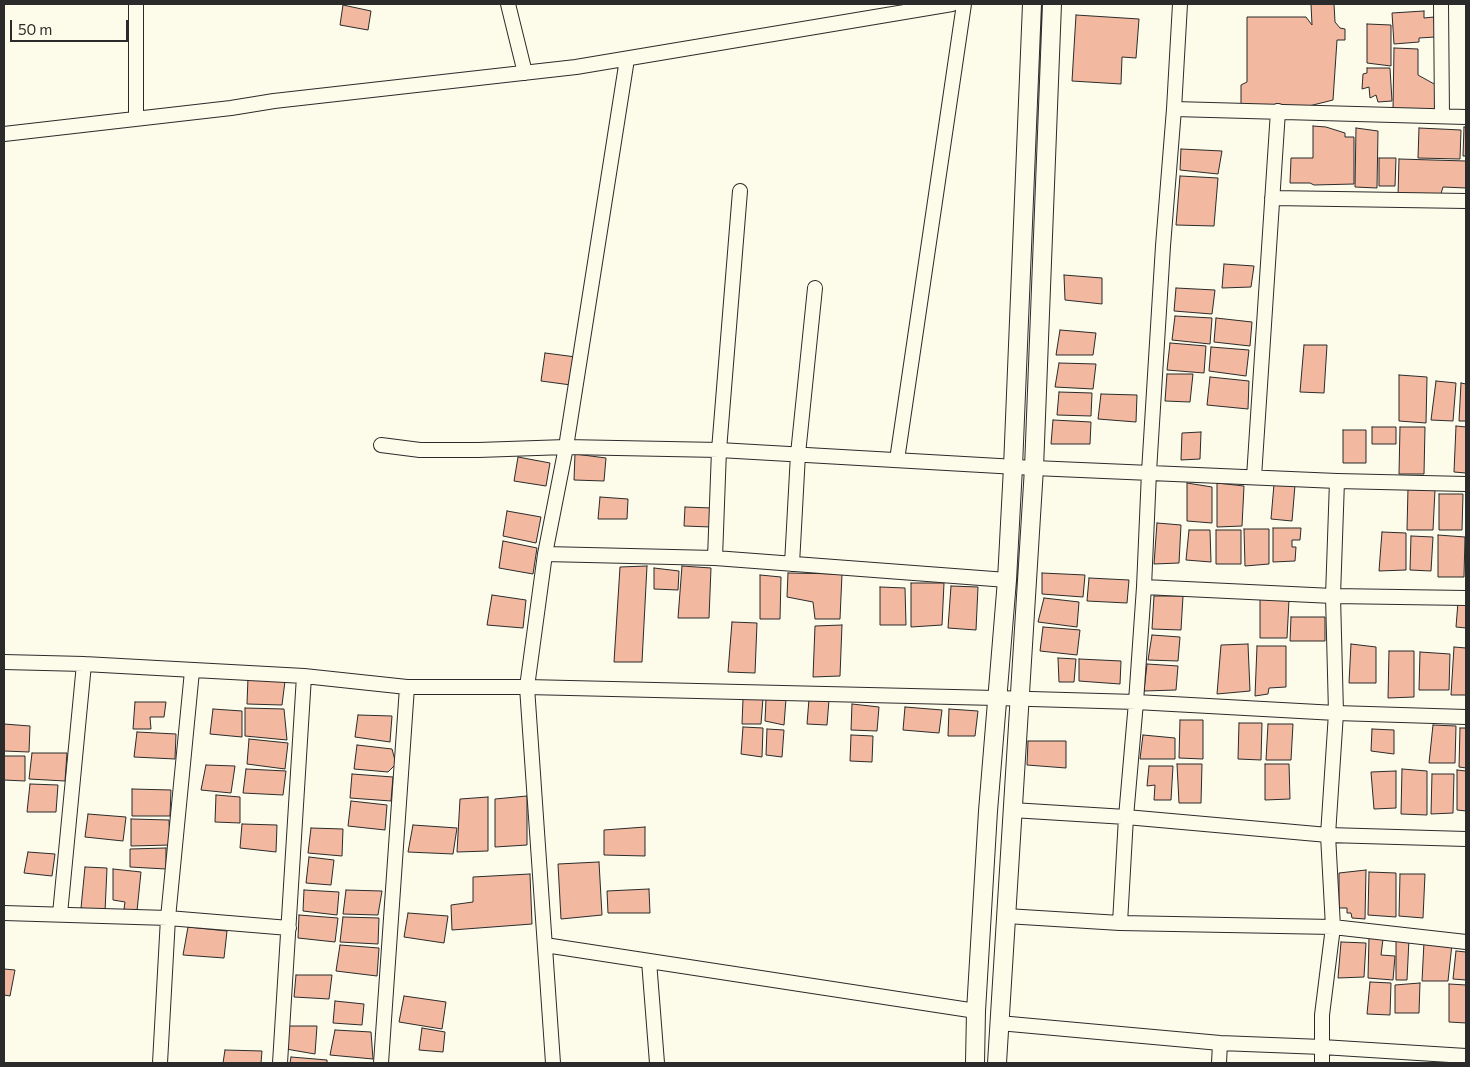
<!DOCTYPE html>
<style>
body{margin:0}
#map{position:relative;width:1470px;height:1067px;overflow:hidden;background:#fdfbea;font-family:Commissioner,sans-serif}
canvas{display:block}
.frame{position:absolute;inset:0;border:5px solid #2b2b2b;pointer-events:none}
.scale{position:absolute;left:10px;top:20px;width:118px;height:22px;box-sizing:border-box;border:2px solid #2b2b2b;border-top:0;padding-left:6px;font-size:15px;line-height:18px;white-space:nowrap;color:#2b2b2b;-webkit-text-stroke:4px #fdfbea;paint-order:stroke}
</style>
<div id="map">
<canvas width="1470" height="1067"></canvas>
<div class="frame"></div>
<div class="scale">50 m</div>
</div>
<script>
const g = document.querySelector('canvas').getContext('2d');
g.lineJoin = 'round';
function paint(path, color) { g.fillStyle = color; g.fill(path, 'evenodd'); }
const shape = rows => new Path2D(rows.map(r => 'M' + r).join(''));
function strokePath(path, color, width, dash) { g.strokeStyle = color; g.lineWidth = width; g.lineCap = dash ? 'butt' : 'round'; g.setLineDash(dash || []); g.stroke(path); }
const building = shape([
 [1311,4,1334,4,1335,22,1340,28,1345,29,1345,40,1337,40,1333,100,1305,107,1241,107,1241,85,1247,82,1247,17,1306,17,1312,25,1311,4],
 [343,5,371,11,368,30,340,25,343,5],
 [1424,11,1424,18,1434,17,1435,37,1419,38,1419,42,1394,44,1392,13,1424,11],
 [1076,15,1139,19,1136,58,1122,57,1121,84,1072,81,1076,15],
 [1367,24,1391,25,1391,66,1367,63,1367,24],
 [1394,48,1418,49,1418,75,1436,85,1436,110,1393,109,1394,48],
 [1367,68,1390,68,1392,101,1378,102,1376,95,1370,98,1369,87,1362,89,1363,74,1367,73,1367,68],
 [1313,126,1326,127,1345,133,1345,137,1354,137,1354,184,1314,185,1310,183,1290,183,1291,158,1313,158,1313,126],
 [1464,127,1466,127,1466,156,1463,156,1464,127],
 [1356,128,1378,131,1377,188,1355,187,1356,128],
 [1419,128,1461,130,1460,159,1418,158,1419,128],
 [1181,149,1222,151,1218,174,1180,170,1181,149],
 [1379,158,1396,158,1395,186,1379,186,1379,158],
 [1399,159,1466,161,1466,188,1443,187,1440,197,1398,196,1399,159],
 [1180,176,1218,178,1214,226,1176,225,1180,176],
 [1224,264,1254,266,1251,287,1222,288,1224,264],
 [1064,275,1102,278,1102,304,1065,300,1064,275],
 [1176,288,1215,290,1212,314,1174,311,1176,288],
 [1175,316,1212,318,1210,344,1172,340,1175,316],
 [1216,318,1252,322,1250,346,1214,342,1216,318],
 [1060,330,1096,333,1093,355,1056,355,1060,330],
 [1170,343,1206,346,1204,373,1167,370,1170,343],
 [1304,345,1327,345,1324,393,1300,392,1304,345],
 [1211,347,1249,350,1246,376,1209,371,1211,347],
 [545,353,576,357,571,385,541,381,545,353],
 [1059,363,1096,364,1093,389,1055,387,1059,363],
 [1167,374,1193,374,1190,402,1165,401,1167,374],
 [1399,375,1427,377,1426,423,1399,421,1399,375],
 [1210,377,1249,381,1248,409,1207,405,1210,377],
 [1436,381,1456,383,1453,421,1431,420,1436,381],
 [1461,383,1466,384,1466,421,1459,421,1461,383],
 [1059,392,1092,393,1091,416,1057,415,1059,392],
 [1101,394,1137,395,1136,422,1098,419,1101,394],
 [1053,420,1091,422,1090,444,1051,444,1053,420],
 [1456,426,1466,427,1466,473,1454,472,1456,426],
 [1372,427,1396,427,1396,444,1372,444,1372,427],
 [1400,427,1425,427,1424,474,1399,474,1400,427],
 [1343,430,1366,430,1366,463,1343,463,1343,430],
 [1201,432,1200,459,1181,460,1182,433,1201,432],
 [575,454,606,458,604,481,574,480,575,454],
 [518,457,550,463,546,486,514,481,518,457],
 [1187,483,1212,487,1212,523,1187,521,1187,483],
 [1217,483,1244,486,1242,526,1217,527,1217,483],
 [1274,484,1295,485,1292,521,1271,519,1274,484],
 [1408,488,1435,490,1433,530,1407,530,1408,488],
 [1439,494,1463,494,1462,530,1439,530,1439,494],
 [600,497,628,499,627,519,598,519,600,497],
 [685,507,712,508,711,527,684,526,685,507],
 [507,511,541,517,536,543,503,536,507,511],
 [1157,523,1181,525,1179,563,1154,564,1157,523],
 [1273,528,1301,528,1300,540,1292,540,1292,547,1296,547,1295,561,1273,562,1273,528],
 [1244,529,1269,529,1269,564,1245,566,1244,529],
 [1189,530,1210,530,1211,562,1186,560,1189,530],
 [1216,530,1241,530,1241,564,1216,564,1216,530],
 [1382,532,1406,533,1406,570,1379,571,1382,532],
 [1438,535,1465,537,1464,577,1438,577,1438,535],
 [1411,536,1433,537,1431,571,1410,570,1411,536],
 [503,541,537,548,533,574,499,568,503,541],
 [647,566,642,662,614,662,620,567,647,566],
 [682,566,711,568,709,618,678,618,682,566],
 [654,568,679,571,678,590,654,589,654,568],
 [788,573,842,574,840,619,815,619,813,602,787,597,788,573],
 [1042,573,1085,575,1083,597,1042,594,1042,573],
 [760,575,781,577,780,619,760,619,760,575],
 [1089,578,1129,580,1127,603,1087,601,1089,578],
 [911,583,944,583,942,625,911,627,911,583],
 [951,586,978,587,976,630,948,628,951,586],
 [880,587,905,588,906,625,880,625,880,587],
 [492,595,526,600,523,628,487,625,492,595],
 [1154,596,1183,596,1181,630,1152,629,1154,596],
 [1044,598,1079,602,1077,627,1038,622,1044,598],
 [1260,598,1289,600,1287,638,1260,638,1260,598],
 [1458,602,1466,602,1466,628,1456,627,1458,602],
 [1291,617,1325,617,1325,641,1290,641,1291,617],
 [732,622,757,623,755,673,728,672,732,622],
 [842,625,840,676,813,677,815,626,842,625],
 [1043,627,1080,630,1077,655,1040,651,1043,627],
 [1152,635,1180,637,1178,661,1148,660,1152,635],
 [1248,644,1250,691,1217,694,1221,645,1248,644],
 [1351,644,1376,647,1376,683,1349,683,1351,644],
 [1257,646,1286,646,1286,687,1269,688,1268,694,1255,696,1257,646],
 [1454,647,1466,648,1466,695,1451,695,1454,647],
 [1389,651,1414,651,1414,697,1388,698,1389,651],
 [1420,652,1450,654,1449,690,1419,690,1420,652],
 [1058,658,1076,659,1074,682,1059,682,1058,658],
 [1079,659,1121,661,1120,684,1079,681,1079,659],
 [1147,664,1178,666,1176,690,1144,691,1147,664],
 [248,678,285,681,282,705,247,704,248,678],
 [763,698,761,724,742,724,743,699,763,698],
 [766,699,786,699,784,725,765,721,766,699],
 [809,699,829,700,827,725,807,724,809,699],
 [135,702,166,702,164,717,150,717,151,729,133,729,135,702],
 [852,704,879,707,877,731,851,730,852,704],
 [905,707,942,710,939,733,903,730,905,707],
 [245,708,284,709,287,740,245,736,245,708],
 [213,709,242,711,242,737,210,734,213,709],
 [949,709,978,711,975,736,948,736,949,709],
 [358,715,392,716,390,742,355,737,358,715],
 [1180,720,1203,720,1203,759,1179,758,1180,720],
 [1239,723,1262,723,1261,760,1238,759,1239,723],
 [4,724,30,726,29,752,4,751,4,724],
 [1268,724,1293,724,1291,760,1266,760,1268,724],
 [1433,725,1456,726,1455,763,1429,763,1433,725],
 [743,727,763,728,762,757,741,754,743,727],
 [1460,728,1466,728,1466,768,1459,767,1460,728],
 [767,729,784,730,782,757,766,755,767,729],
 [1372,729,1394,730,1394,754,1371,751,1372,729],
 [137,732,176,734,175,759,134,757,137,732],
 [851,735,873,736,872,762,850,761,851,735],
 [1143,735,1175,738,1175,759,1140,759,1143,735],
 [249,739,288,743,285,769,247,764,249,739],
 [1028,741,1066,741,1066,768,1027,765,1028,741],
 [357,745,392,749,396,764,388,772,354,769,357,745],
 [32,753,67,753,65,781,29,779,32,753],
 [4,756,25,756,25,781,4,780,4,756],
 [1177,764,1202,764,1201,803,1179,803,1177,764],
 [1265,764,1289,764,1290,799,1265,800,1265,764],
 [206,765,235,766,231,793,201,790,206,765],
 [1149,766,1173,766,1171,800,1154,800,1155,785,1147,786,1149,766],
 [246,769,286,771,283,795,243,793,246,769],
 [1402,769,1427,771,1427,815,1401,814,1402,769],
 [1457,770,1466,771,1466,811,1457,810,1457,770],
 [1396,771,1396,808,1374,809,1371,772,1396,771],
 [352,774,393,777,391,801,350,798,352,774],
 [1432,774,1454,774,1453,813,1431,814,1432,774],
 [30,784,58,785,56,812,27,812,30,784],
 [132,789,171,790,170,816,132,816,132,789],
 [216,795,240,797,240,823,215,822,216,795],
 [527,796,527,845,495,847,495,799,527,796],
 [488,797,488,851,457,852,460,799,488,797],
 [351,801,387,805,385,830,348,826,351,801],
 [88,814,126,817,123,841,85,837,88,814],
 [131,819,169,820,170,845,131,846,131,819],
 [242,824,277,825,276,852,240,848,242,824],
 [413,825,457,828,453,854,408,852,413,825],
 [645,827,645,856,604,855,604,830,645,827],
 [311,828,343,829,342,856,308,853,311,828],
 [166,848,166,869,130,867,130,849,166,848],
 [28,852,55,854,52,876,24,873,28,852],
 [309,857,334,860,331,885,306,883,309,857],
 [599,862,602,915,561,919,558,864,599,862],
 [85,867,107,868,105,912,81,908,85,867],
 [113,869,141,872,137,911,124,909,125,902,113,900,113,869],
 [1366,870,1365,919,1352,918,1351,913,1347,913,1347,908,1339,908,1339,873,1366,870],
 [1369,872,1396,873,1396,917,1368,915,1369,872],
 [530,874,532,924,452,930,451,905,473,902,473,877,530,874],
 [1400,874,1425,874,1423,918,1399,916,1400,874],
 [649,889,650,913,608,913,607,891,649,889],
 [304,890,339,892,337,915,303,911,304,890],
 [346,890,382,891,378,915,343,914,346,890],
 [408,913,448,916,444,943,404,937,408,913],
 [299,915,338,918,335,942,298,938,299,915],
 [343,917,379,918,378,944,340,942,343,917],
 [188,927,227,931,224,958,183,955,188,927],
 [1369,938,1383,939,1381,955,1395,956,1393,980,1368,978,1369,938],
 [1396,938,1409,939,1407,980,1396,980,1396,938],
 [1341,942,1366,943,1364,977,1338,978,1341,942],
 [1424,942,1452,944,1448,981,1422,981,1424,942],
 [340,945,379,948,377,976,336,971,340,945],
 [1456,951,1466,952,1466,980,1453,979,1456,951],
 [4,969,15,970,10,996,4,995,4,969],
 [296,975,332,975,329,999,294,997,296,975],
 [1370,982,1391,983,1390,1015,1367,1014,1370,982],
 [1420,983,1419,1013,1395,1013,1395,985,1420,983],
 [1449,984,1466,985,1466,1023,1449,1022,1449,984],
 [404,996,446,1002,442,1029,399,1022,404,996],
 [335,1001,364,1004,362,1025,333,1023,335,1001],
 [289,1026,317,1026,315,1054,286,1049,289,1026],
 [422,1028,445,1032,443,1052,419,1050,422,1028],
 [335,1030,371,1032,373,1059,330,1055,335,1030],
 [225,1050,262,1051,261,1063,223,1063,225,1050],
 [291,1057,327,1060,327,1063,290,1063,291,1057]
]);
const minor = shape([
 [508,4,525,73],
 [1441,4,1442,116],
 [1174,109,1180,4],
 [136,119,136,4],
 [4,134,231,108,274,101,576,67,952,4],
 [1272,198,1466,201],
 [381,445,420,450,478,450,566,447,719,450,1034,468,1337,481,1466,484],
 [897,460,964,4],
 [1254,477,1278,111],
 [545,554,715,558,1007,580],
 [715,558,719,450,740,191],
 [792,564,798,454,815,288],
 [1144,587,1333,596,1466,598],
 [4,662,84,664,304,676,407,687,527,687,996,698,1136,702,1336,713,1466,717],
 [1012,810,1126,817,1328,835,1466,839],
 [4,913,168,918,289,928],
 [60,914,84,664],
 [1006,916,1120,923,1333,927,1466,942],
 [1120,923,1126,817,1136,702,1144,587,1149,472,1163,246,1174,109,1466,117],
 [545,945,976,1011],
 [649,961,657,1063],
 [999,1023,1220,1043,1322,1047,1466,1056],
 [160,1063,168,918,192,671],
 [280,1063,304,676],
 [381,1063,407,687],
 [553,1063,527,687,545,554,566,447,627,59],
 [1219,1063,1220,1043],
 [1322,1063,1322,1015,1333,927,1328,835,1336,713,1333,596,1337,481]
]);
const tertiary = shape([
 [975,1063,976,1011,988,811,1007,580,1013,467,1032,4],
 [997,1063,1034,468,1052,4]
]);
paint(building, '#f2b8a0');
strokePath(building, '#2b2b2b', 1);
strokePath(minor, '#2b2b2b', 16);
strokePath(tertiary, '#2b2b2b', 20);
strokePath(minor, '#fdfbea', 14);
strokePath(tertiary, '#fdfbea', 18);
</script>
